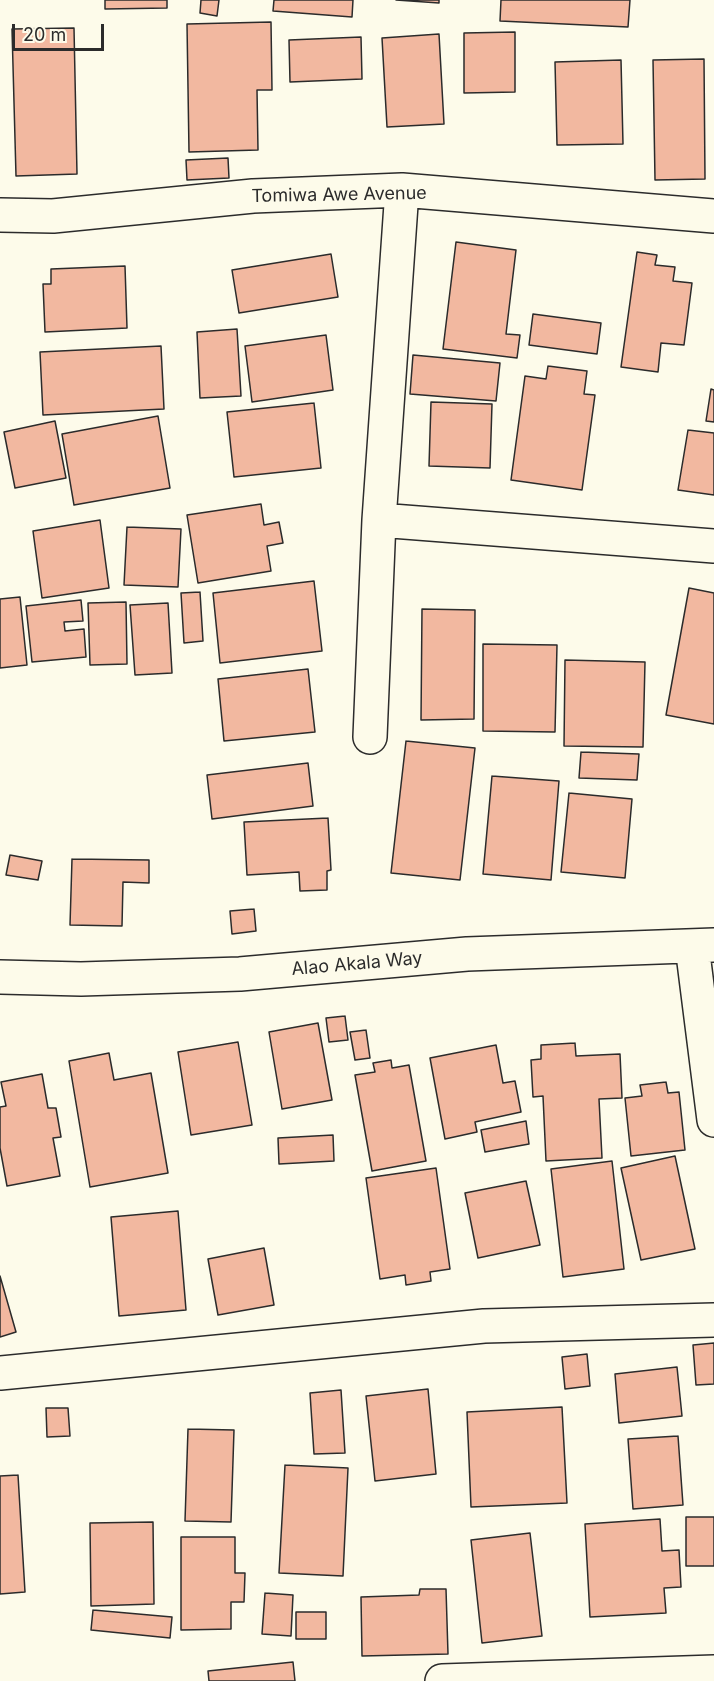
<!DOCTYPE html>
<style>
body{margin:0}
#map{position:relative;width:714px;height:1681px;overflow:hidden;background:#fdfbea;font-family:Inter,sans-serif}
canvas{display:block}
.scale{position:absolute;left:12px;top:24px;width:92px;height:27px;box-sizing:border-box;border:3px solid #2b2b2b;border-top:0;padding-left:8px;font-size:18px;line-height:21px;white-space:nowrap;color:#2b2b2b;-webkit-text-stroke:4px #fdfbea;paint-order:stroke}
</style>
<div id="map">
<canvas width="714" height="1681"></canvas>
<div class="scale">20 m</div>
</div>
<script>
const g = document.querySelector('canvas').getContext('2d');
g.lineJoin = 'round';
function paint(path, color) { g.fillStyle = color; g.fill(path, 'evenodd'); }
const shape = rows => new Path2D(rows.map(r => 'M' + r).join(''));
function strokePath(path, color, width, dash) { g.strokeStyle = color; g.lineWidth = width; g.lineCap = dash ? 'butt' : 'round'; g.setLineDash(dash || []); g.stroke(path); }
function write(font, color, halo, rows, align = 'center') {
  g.font = font + ' Inter,sans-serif'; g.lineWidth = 4.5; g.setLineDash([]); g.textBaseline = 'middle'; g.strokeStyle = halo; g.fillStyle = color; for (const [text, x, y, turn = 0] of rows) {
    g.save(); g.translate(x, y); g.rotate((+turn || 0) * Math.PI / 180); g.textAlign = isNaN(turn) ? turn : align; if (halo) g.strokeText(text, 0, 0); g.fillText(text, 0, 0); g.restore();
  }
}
const building = shape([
 [105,0,167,0,167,8,105,9,105,0],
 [201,0,219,0,217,16,200,13,201,0],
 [274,0,353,0,352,17,273,11,274,0],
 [396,0,439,0,439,3,396,0],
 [501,0,630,0,628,27,500,21,501,0],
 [271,22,272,90,257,90,258,150,189,152,187,24,271,22],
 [74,28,77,174,16,176,12,29,74,28],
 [515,32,515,92,464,93,464,33,515,32],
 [439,34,444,124,387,127,382,38,439,34],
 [361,37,362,79,290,82,289,40,361,37],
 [704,59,705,179,655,180,653,60,704,59],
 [621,60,623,144,557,145,555,62,621,60],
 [228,158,229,178,187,180,186,160,228,158],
 [456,242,516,250,506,334,520,335,517,358,443,349,456,242],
 [637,252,657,255,655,265,675,267,673,281,692,283,684,345,661,343,658,372,621,367,637,252],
 [331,254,338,297,239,313,232,270,331,254],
 [125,266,127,328,45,332,43,284,51,284,51,269,125,266],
 [533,314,601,323,597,354,529,345,533,314],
 [237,329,241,396,200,398,197,332,237,329],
 [326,335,333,390,252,402,245,346,326,335],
 [161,346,164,409,43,415,40,352,161,346],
 [413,355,500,363,496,401,410,394,413,355],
 [548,366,587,371,584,394,595,395,582,490,511,480,525,376,546,379,548,366],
 [711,389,714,390,714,422,706,421,711,389],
 [431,402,492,404,490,468,429,466,431,402],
 [314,403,321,468,234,477,227,412,314,403],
 [158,416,170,488,74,505,62,434,158,416],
 [55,421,66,478,15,488,4,432,55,421],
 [688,430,714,433,714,495,678,490,688,430],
 [261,504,264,525,279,522,283,543,267,546,271,571,198,583,187,515,261,504],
 [100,520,109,588,42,598,33,531,100,520],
 [127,527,181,529,178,587,124,585,127,527],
 [314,581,322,651,220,663,213,593,314,581],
 [689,588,714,593,714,724,666,715,689,588],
 [200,592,203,641,184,643,181,593,200,592],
 [20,597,27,665,0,668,0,599,20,597],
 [81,600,83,621,64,622,65,631,84,629,86,657,32,662,26,606,81,600],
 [126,602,127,664,90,665,88,603,126,602],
 [168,603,172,673,135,675,130,605,168,603],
 [422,609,475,610,474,719,421,720,422,609],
 [483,644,557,645,555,732,483,731,483,644],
 [565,660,645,662,643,747,564,746,565,660],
 [308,669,315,732,224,741,218,679,308,669],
 [406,741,475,748,460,880,391,873,406,741],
 [581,752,639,754,637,780,579,778,581,752],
 [308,763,313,806,212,819,207,775,308,763],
 [492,776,559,781,551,880,483,874,492,776],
 [569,793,632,799,625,878,561,872,569,793],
 [328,818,331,870,327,871,327,890,300,891,299,872,247,875,244,822,328,818],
 [10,855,42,861,38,880,6,875,10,855],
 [72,859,149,860,149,883,123,882,122,926,70,925,72,859],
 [254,909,256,931,232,934,230,911,254,909],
 [345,1016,348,1040,329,1042,326,1018,345,1016],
 [318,1023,332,1100,282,1109,269,1032,318,1023],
 [366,1030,370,1058,355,1060,350,1032,366,1030],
 [238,1042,252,1125,191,1135,178,1052,238,1042],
 [575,1043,576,1056,620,1054,622,1098,599,1099,602,1158,546,1161,543,1096,533,1097,531,1060,541,1059,541,1045,575,1043],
 [496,1045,503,1083,515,1081,521,1112,475,1122,477,1132,445,1139,430,1058,496,1045],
 [109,1053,114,1080,151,1073,168,1173,90,1187,69,1061,109,1053],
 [391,1060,392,1068,409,1065,426,1161,372,1171,355,1075,375,1072,373,1063,391,1060],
 [42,1074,48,1108,56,1108,61,1137,53,1138,60,1176,7,1186,0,1148,0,1107,6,1106,1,1082,42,1074],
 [666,1082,668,1093,679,1092,685,1150,631,1156,625,1098,642,1096,640,1085,666,1082],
 [526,1121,529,1144,485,1152,481,1130,526,1121],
 [333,1135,334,1161,279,1164,278,1138,333,1135],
 [675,1156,695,1249,641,1260,621,1168,675,1156],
 [612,1161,624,1269,563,1277,551,1169,612,1161],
 [436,1168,450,1269,430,1272,431,1281,406,1285,405,1275,380,1279,366,1178,436,1168],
 [526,1181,540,1245,478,1258,465,1193,526,1181],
 [178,1211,186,1310,119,1316,111,1217,178,1211],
 [264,1248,274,1305,218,1315,208,1259,264,1248],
 [0,1276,16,1332,0,1337,0,1276],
 [714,1343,714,1384,696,1385,693,1345,714,1343],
 [587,1354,590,1386,565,1389,562,1357,587,1354],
 [677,1367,682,1416,619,1423,615,1374,677,1367],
 [428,1389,436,1474,375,1481,366,1396,428,1389],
 [341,1390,345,1453,314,1454,310,1393,341,1390],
 [562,1407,567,1503,471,1507,467,1412,562,1407],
 [46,1408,68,1408,70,1436,47,1437,46,1408],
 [188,1429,234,1430,231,1522,185,1521,188,1429],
 [678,1436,683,1505,633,1509,628,1439,678,1436],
 [285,1465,348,1468,343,1576,279,1573,285,1465],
 [18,1475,25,1592,0,1594,0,1476,18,1475],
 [686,1517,714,1517,714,1566,686,1566,686,1517],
 [660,1519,662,1551,679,1550,681,1587,664,1588,666,1613,590,1617,585,1524,660,1519],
 [153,1522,154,1604,91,1606,90,1523,153,1522],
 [530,1533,542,1636,482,1643,471,1540,530,1533],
 [181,1537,235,1537,235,1573,245,1573,244,1602,231,1602,231,1629,181,1630,181,1537],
 [420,1589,446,1589,448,1654,362,1656,361,1597,419,1595,420,1589],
 [265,1593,293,1595,291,1636,262,1634,265,1593],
 [93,1610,172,1617,170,1638,91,1630,93,1610],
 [296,1612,326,1612,326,1639,296,1639,296,1612],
 [293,1662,295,1681,209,1681,208,1671,293,1662]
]);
const minor = shape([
 [0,215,53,216,253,196,402,190,714,216],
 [379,520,714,546],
 [370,737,379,520,402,190],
 [692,946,714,1120],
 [0,977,81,979,240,974,467,954,714,945],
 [0,1373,484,1326,714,1320],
 [442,1681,714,1672]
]);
const streetNames = [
 ["Tomiwa Awe Avenue",339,195,-1],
 ["Alao Akala Way",357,964,-5]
];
paint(building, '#f2b8a0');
strokePath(building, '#2b2b2b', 1.5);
strokePath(minor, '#2b2b2b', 36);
strokePath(minor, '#fdfbea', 33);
write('18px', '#2b2b2b', '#fdfbea', streetNames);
</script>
